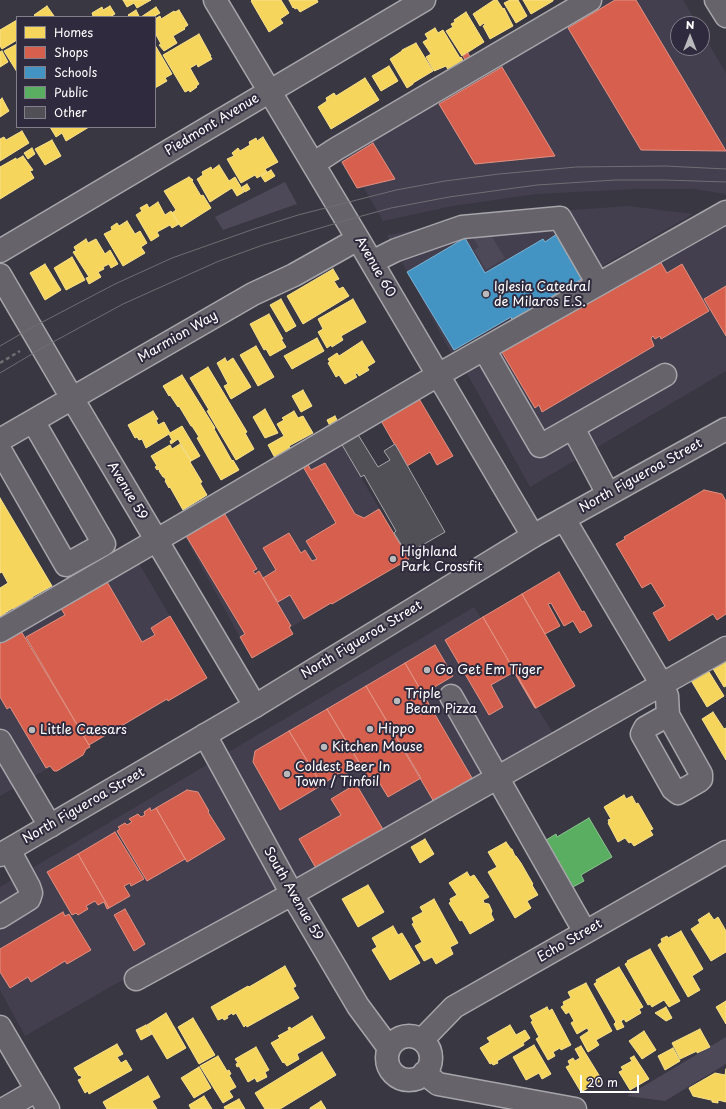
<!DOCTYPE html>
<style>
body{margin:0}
#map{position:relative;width:726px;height:1109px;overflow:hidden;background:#393741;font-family:"Playpen Sans",sans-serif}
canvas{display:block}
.legend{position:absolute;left:16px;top:16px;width:140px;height:112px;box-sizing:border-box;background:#2f2a3d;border:1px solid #827f8b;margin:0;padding:5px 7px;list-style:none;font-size:12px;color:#fff}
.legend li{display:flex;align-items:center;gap:8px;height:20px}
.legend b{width:20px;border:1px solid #827f8b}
.north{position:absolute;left:670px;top:16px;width:40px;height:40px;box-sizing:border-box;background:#2f2a3d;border:1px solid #827f8b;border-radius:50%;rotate:0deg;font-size:11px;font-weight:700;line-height:16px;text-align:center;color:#fff}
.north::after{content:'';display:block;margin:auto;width:14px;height:18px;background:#bab9bc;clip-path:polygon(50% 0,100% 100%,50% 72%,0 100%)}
.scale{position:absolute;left:580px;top:1075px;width:59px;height:18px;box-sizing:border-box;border:2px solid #fff;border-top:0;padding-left:5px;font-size:12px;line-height:14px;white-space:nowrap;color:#fff;-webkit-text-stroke:3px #2f2a3d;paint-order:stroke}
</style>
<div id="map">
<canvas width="726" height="1109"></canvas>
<ul class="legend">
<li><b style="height:11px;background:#f6d55c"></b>Homes</li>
<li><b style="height:11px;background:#d6604d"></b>Shops</li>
<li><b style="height:11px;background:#4393c3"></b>Schools</li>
<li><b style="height:11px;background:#5aae61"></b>Public</li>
<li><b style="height:11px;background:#515056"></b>Other</li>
</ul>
<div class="north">N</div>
<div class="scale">20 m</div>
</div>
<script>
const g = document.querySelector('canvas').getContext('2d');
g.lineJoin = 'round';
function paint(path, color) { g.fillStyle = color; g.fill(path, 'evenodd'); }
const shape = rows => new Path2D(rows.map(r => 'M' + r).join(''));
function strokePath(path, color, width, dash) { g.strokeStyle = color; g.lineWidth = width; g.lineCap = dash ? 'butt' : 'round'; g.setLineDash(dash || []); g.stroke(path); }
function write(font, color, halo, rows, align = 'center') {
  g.font = font + ' "Playpen Sans",sans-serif'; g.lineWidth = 4; g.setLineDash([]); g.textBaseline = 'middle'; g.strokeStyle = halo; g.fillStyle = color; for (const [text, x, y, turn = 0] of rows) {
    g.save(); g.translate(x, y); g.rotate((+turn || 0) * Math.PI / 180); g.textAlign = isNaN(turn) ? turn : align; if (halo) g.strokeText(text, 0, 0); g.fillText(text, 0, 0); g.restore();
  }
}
const built = shape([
 [573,0,683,0,697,24,678,24,678,48,702,48,702,32,726,73,726,194,694,189,637,189,536,194,453,206,383,221,364,188,357,189,329,144],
 [629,206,693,214,451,353,387,235,464,222,542,212],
 [726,215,726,371,530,487,464,368],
 [340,442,409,559,248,652,183,533],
 [137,560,206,678,0,796,0,640],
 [474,607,553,733,25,1036,0,990,0,887]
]);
const green = shape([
 [285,182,297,204,223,230,215,217],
 [489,232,505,258,486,270,474,250,479,247,470,234],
 [726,1037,726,1064,665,1101,627,1096]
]);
const homes = shape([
 [123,0,151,0,137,8,134,3,127,7,123,0],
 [252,0,281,0,289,13,280,19,283,23,269,32,251,1,252,0],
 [289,0,317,0,318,2,300,12,297,8,295,9,294,7,293,8,289,0],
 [494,0,497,0,503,9,504,8,513,26,490,39,483,26,485,25,484,23,480,26,473,14,494,0],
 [510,0,518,0,527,16,516,23,504,3,510,0],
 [523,0,553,0,553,1,531,14,523,0],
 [47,6,54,16,36,17,34,15,47,6],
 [110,6,115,14,110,17,91,17,93,16,92,13,102,7,103,10,110,6],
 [156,7,160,13,153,17,141,17,156,7],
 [136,10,139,16,130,17,128,15,136,10],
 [179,10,188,25,184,28,185,29,173,36,177,43,164,51,159,45,161,44,155,33,155,19,160,16,161,19,174,11,175,12,179,10],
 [466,12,484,42,462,56,446,31,453,27,451,24,455,22,454,20,466,12],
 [17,20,17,40,2,49,0,46,0,30,17,20],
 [435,28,438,33,443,30,460,58,461,57,465,64,450,73,446,66,434,71,426,57,431,54,423,42,428,39,425,34,435,28],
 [199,34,211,56,210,56,212,59,198,67,197,64,190,68,199,84,196,86,197,87,190,92,189,90,185,92,163,55,199,34],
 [416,43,433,71,413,83,413,84,407,88,390,59,402,51,402,50,416,43],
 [17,44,17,72,4,51,17,44],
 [155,45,172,74,165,78,167,81,155,88,155,45],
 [2,51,8,62,0,67,0,52,2,51],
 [389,66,398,81,381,91,372,76,389,66],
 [365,78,379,100,331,129,318,107,327,101,326,98,334,93,336,96,365,78],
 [2,98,9,111,0,117,0,100,2,98],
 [50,127,89,127,66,141,62,133,56,137,50,127],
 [22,131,29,143,0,161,0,139,4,137,6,140,22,131],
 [263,137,278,162,265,169,267,172,257,178,255,175,241,183,227,159,234,156,232,153,238,148,240,151,250,145,249,142,256,138,257,141,263,137],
 [52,140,61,156,45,165,35,149,52,140],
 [32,148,35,154,28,159,24,153,32,148],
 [23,156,33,170,30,171,34,178,0,199,0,167,16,158,16,160,23,156],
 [219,165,229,181,235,177,244,192,237,196,232,188,210,202,197,179,203,175,202,172,211,167,212,170,219,165],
 [271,170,275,176,265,182,261,176,271,170],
 [189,177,193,180,192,181,201,196,203,195,211,208,181,227,172,213,176,210,164,191,189,177],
 [247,184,250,189,245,192,242,187,247,184],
 [158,202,165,215,171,211,179,224,172,228,170,225,157,232,159,236,151,241,136,215,142,211,140,208,147,204,149,208,158,202],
 [127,221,135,234,140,231,147,243,141,247,145,253,123,266,104,234,112,230,111,227,117,223,119,226,127,221],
 [86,239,88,243,96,239,105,254,110,250,118,264,111,268,109,264,103,267,104,269,98,272,101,277,89,284,86,278,89,277,73,252,76,251,74,247,86,239],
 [72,257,85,280,66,290,54,268,72,257],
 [45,264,61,290,45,300,30,273,45,264],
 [333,269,339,279,334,281,339,289,343,287,349,296,303,324,287,296,333,269],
 [281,299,296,326,286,332,270,305,281,299],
 [353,299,366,322,341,336,343,340,332,347,331,345,327,348,318,332,323,329,318,319,353,299],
 [269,314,283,339,281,339,286,347,270,356,266,349,264,350,250,324,269,314],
 [317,338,324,351,292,369,284,356,317,338],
 [362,341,375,362,367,367,369,370,359,376,357,373,355,374,357,377,345,384,339,375,336,377,328,363,330,362,328,359,337,353,339,356,362,341],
 [256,346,274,377,258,386,240,355,256,346],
 [225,358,227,362,233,358,251,387,231,399,224,386,228,384,217,363,225,358],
 [208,367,247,432,245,433,254,449,236,460,207,411,209,410,190,378,208,367],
 [182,375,215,428,214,429,232,461,233,460,239,470,221,480,197,438,199,437,192,426,191,426,179,406,178,407,170,395,169,396,163,386,182,375],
 [303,390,312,406,301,412,292,396,303,390],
 [265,409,278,433,265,438,253,417,265,409],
 [153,411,158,419,156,420,158,425,164,422,170,433,182,426,200,456,191,461,178,439,171,444,170,441,172,440,169,434,146,448,142,439,139,440,137,437,135,438,128,425,153,411],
 [294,411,298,418,303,416,313,433,289,446,291,449,275,458,268,445,284,436,277,424,284,420,282,418,294,411],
 [335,416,338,422,330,426,327,420,335,416],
 [180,444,191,461,190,462,202,482,200,483,207,495,183,510,170,487,169,488,165,481,166,480,164,477,163,477,159,471,160,470,159,469,157,470,155,467,157,466,151,456,170,445,172,449,180,444],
 [0,498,52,586,32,597,34,600,15,611,13,608,5,613,7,617,0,621,0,588,8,583,2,572,0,573,0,498],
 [726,652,726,686,724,687,709,662,726,652],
 [706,667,724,696,707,707,689,677,706,667],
 [713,712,724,729,726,728,726,760,702,719,713,712],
 [624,795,626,799,632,796,636,804,638,803,653,829,650,830,653,835,634,846,631,842,629,843,625,838,618,842,608,823,609,822,608,820,611,819,604,807,624,795],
 [425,839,434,854,420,863,411,847,425,839],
 [506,842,511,849,512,849,515,856,516,856,521,863,533,884,532,885,538,895,527,901,531,908,515,918,488,872,497,867,488,852,506,842],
 [467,872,470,877,474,875,489,897,483,900,484,903,489,904,492,911,491,914,494,920,470,934,462,920,460,921,449,903,451,902,450,899,457,895,449,883,467,872],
 [368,885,384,912,358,927,342,899,368,885],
 [434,899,458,943,450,947,453,954,436,964,432,957,424,961,415,946,422,942,412,924,414,923,412,918,423,912,420,907,434,899],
 [709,913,714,920,718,917,726,931,726,952,711,961,691,929,700,923,698,920,709,913],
 [393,926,398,935,402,933,420,963,390,980,372,950,377,947,372,938,393,926],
 [681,931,703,969,692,976,700,990,688,997,658,945,662,942,661,939,667,936,668,938,681,931],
 [650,949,680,1001,669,1007,664,1000,652,1007,650,1004,648,1005,625,964,628,962,627,961,650,949],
 [285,966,296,986,293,988,299,998,247,1027,246,1025,244,1027,236,1013,233,1015,232,1013,227,1016,228,1018,224,1020,223,1018,218,1020,211,1007,248,986,249,987,285,966],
 [619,967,643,1007,639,1009,641,1013,626,1022,624,1019,621,1021,624,1027,617,1030,614,1024,616,1022,594,984,597,982,596,980,619,967],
 [586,983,612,1031,596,1040,599,1045,588,1052,580,1037,589,1031,587,1028,577,1034,571,1023,574,1021,569,1012,566,1014,561,1007,564,1005,563,1002,571,998,568,992,586,983],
 [726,1001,726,1024,716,1007,726,1001],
 [547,1007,549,1011,552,1009,571,1045,561,1050,560,1048,553,1052,555,1056,548,1060,536,1039,539,1037,531,1022,533,1021,530,1016,547,1007],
 [666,1007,672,1018,666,1021,655,1013,666,1007],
 [166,1013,186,1048,167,1059,147,1025,166,1013],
 [312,1016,325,1038,297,1054,299,1059,287,1066,284,1062,283,1063,271,1043,280,1038,278,1036,289,1030,288,1028,290,1027,291,1029,312,1016],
 [193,1018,215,1055,199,1064,178,1027,193,1018],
 [146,1025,152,1034,141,1040,136,1030,146,1025],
 [510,1025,516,1035,525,1030,530,1038,523,1043,524,1045,497,1061,498,1063,493,1065,492,1063,490,1064,480,1048,490,1042,487,1038,510,1025],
 [700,1029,710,1047,697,1053,697,1051,680,1059,672,1043,700,1029],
 [644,1031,656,1050,642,1059,629,1041,644,1031],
 [117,1044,123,1054,117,1057,121,1063,126,1060,132,1070,89,1094,88,1091,85,1093,78,1080,82,1078,80,1075,79,1076,74,1068,117,1044],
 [534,1045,551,1074,542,1079,539,1073,526,1080,513,1057,534,1045],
 [581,1046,602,1080,581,1092,566,1067,570,1065,568,1061,573,1058,575,1061,580,1058,575,1049,581,1046],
 [256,1047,269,1070,265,1072,267,1077,257,1082,255,1078,248,1082,239,1066,237,1067,236,1064,238,1063,235,1059,256,1047],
 [673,1048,680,1061,665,1070,658,1056,673,1048],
 [322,1052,336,1075,280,1109,265,1109,255,1093,322,1052],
 [218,1056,227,1071,229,1070,231,1074,229,1075,236,1087,229,1091,233,1097,223,1103,200,1066,218,1056],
 [634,1056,649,1079,630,1090,619,1072,623,1070,621,1067,632,1061,630,1058,634,1056],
 [199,1067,211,1088,194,1098,181,1078,199,1067],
 [726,1069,726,1102,718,1100,718,1103,712,1102,712,1100,711,1100,693,1096,689,1088,715,1073,725,1075,726,1069],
 [148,1076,160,1097,152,1101,157,1109,107,1109,103,1102,148,1076],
 [204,1096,212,1109,191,1109,189,1105,204,1096],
 [239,1099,245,1109,225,1109,224,1107,239,1099],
 [321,1101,326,1109,310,1109,310,1108,321,1101]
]);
const shops = shape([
 [615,0,636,0,726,151,641,150,568,28,615,0],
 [468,53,471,59,466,62,463,56,468,53],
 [502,67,555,156,475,164,439,104,502,67],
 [373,143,395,179,357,188,342,162,373,143],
 [657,256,667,273,682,264,709,311,661,339,660,336,655,339,653,336,651,338,654,346,542,412,539,405,535,408,500,349,657,256],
 [726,286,726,336,704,299,726,286],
 [418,397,453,456,437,465,430,452,407,466,380,419,418,397],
 [307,463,311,470,325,463,355,514,364,518,379,509,409,559,332,604,331,603,304,619,290,595,278,602,263,578,276,570,263,548,289,533,301,553,305,550,312,561,317,559,306,541,336,523,302,465,307,463],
 [704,490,722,494,726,501,726,614,717,620,713,614,669,641,653,613,665,606,651,583,642,588,616,544,625,539,624,537,704,490],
 [223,511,257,569,253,571,255,574,259,571,263,578,291,626,289,627,293,634,252,658,240,637,245,634,185,534,223,511],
 [559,572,582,612,584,611,592,626,580,633,573,621,564,626,551,603,548,604,560,626,545,634,522,594,559,572],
 [106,580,142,642,155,635,151,628,170,616,207,678,168,701,167,699,89,745,26,637,65,615,60,607,106,580],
 [522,594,575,686,536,708,483,617,522,594],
 [483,617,536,708,535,708,514,672,491,685,503,707,489,715,445,640,483,617],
 [21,631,89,745,90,747,86,749,83,755,57,771,54,771,50,766,46,768,10,707,7,709,0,697,0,643,21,631],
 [435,645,453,676,423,694,405,663,435,645],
 [405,663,472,778,434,802,366,686,405,663],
 [366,686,421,778,388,797,374,774,368,778,327,709,366,686],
 [327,709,359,762,345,771,348,775,342,778,339,773,322,785,289,731,327,709],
 [289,731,322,785,280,810,253,762,255,751,289,731],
 [356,784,384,831,317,870,299,839,341,815,331,799,356,784],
 [187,790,198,792,209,811,208,812,225,839,187,862,156,808,187,790],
 [150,808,151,811,156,808,185,859,147,881,117,831,120,829,118,827,125,823,127,825,132,822,129,819,138,814,141,817,145,815,144,812,150,808],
 [115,832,144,879,131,886,130,883,124,886,130,896,109,908,78,854,115,832],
 [78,854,109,908,107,909,104,902,98,905,95,901,86,906,88,909,78,915,76,913,72,915,47,872,78,854],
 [125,909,145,944,134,951,114,915,125,909],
 [63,912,65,916,69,914,91,950,67,964,65,961,31,982,28,977,10,988,0,972,0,949,63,912]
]);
const schools = shape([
 [557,234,583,278,512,320,511,317,454,350,407,272,465,238,485,273,543,239,545,242,557,234]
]);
const public = shape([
 [589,818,612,857,581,875,584,881,571,888,543,842,556,834,557,837,589,818]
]);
const building = shape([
 [357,433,378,467,390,460,384,451,395,444,445,532,407,554,394,533,396,531,364,475,361,477,341,443,357,433]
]);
const path = shape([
 [0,363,20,351]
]);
const minor = shape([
 [215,0,358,239,533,536],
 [716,0,726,16],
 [313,164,336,149,590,0],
 [0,251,424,0],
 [372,262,396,250,462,227,560,218,598,284],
 [0,275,72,398,255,706],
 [484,349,540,446,665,375],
 [573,428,608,494],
 [0,440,253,294,294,275,358,239],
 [0,450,66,565,104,544,33,421],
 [564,519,662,685,667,696,668,715,701,774,701,779,699,781,678,793,673,789,642,734,645,728,668,715],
 [0,631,157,540,438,375,726,212],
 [451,696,585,932],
 [205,735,292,894,358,1006,389,1048],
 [0,741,50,826],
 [0,917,29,899,31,893,29,887,9,850],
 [136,979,292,894,726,648],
 [0,1027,48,1109],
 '387 1058a22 22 0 1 1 44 0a22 22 0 1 1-44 0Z',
 [422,1040,454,1007,726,852],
 [424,1073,438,1084,575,1109],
 [4,1109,37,1090]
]);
const major = shape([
 [0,855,255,706,533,536,726,429]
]);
const tram = shape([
 [0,346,31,328,115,284,172,258,254,229,298,215,396,190,445,181,499,174,576,167,665,166,726,169],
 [0,373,42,348,123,304,219,261,263,245,347,220,391,208,449,197,537,185,615,180,665,180,726,182]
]);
const markers = [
 [486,294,4,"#bab9bc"],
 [393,559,4,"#bab9bc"],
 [427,670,4,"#bab9bc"],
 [397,701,4,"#bab9bc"],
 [370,729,4,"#bab9bc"],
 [32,730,4,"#bab9bc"],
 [324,747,4,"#bab9bc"],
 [287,774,4,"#bab9bc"]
];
const streetNames = [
 ["Piedmont Avenue",212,125,-31],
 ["Avenue 60",375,267,60],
 ["Marmion Way",178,337,-30],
 ["North Figueroa Street",641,476,-29],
 ["Avenue 59",127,491,59],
 ["North Figueroa Street",362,640,-31],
 ["North Figueroa Street",84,806,-30],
 ["South Avenue 59",293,894,60],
 ["Echo Street",570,941,-30]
];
const poiNames = [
 ["Iglesia Catedral",494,287],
 ["de Milaros E.S.",494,302],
 ["Highland",401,552],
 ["Park Crossfit",401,567],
 ["Go Get Em Tiger",435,670],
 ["Triple",405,694],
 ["Beam Pizza",405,709],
 ["Hippo",378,729],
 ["Little Caesars",40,730],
 ["Kitchen Mouse",332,747],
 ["Coldest Beer In",295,767],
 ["Town / Tinfoil",295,782]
];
paint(built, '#433f4f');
paint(green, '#4e4958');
paint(homes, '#f6d55c');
strokePath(homes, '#f9e28d', 1);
paint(shops, '#d6604d');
strokePath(shops, '#e29082', 1);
paint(schools, '#4393c3');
strokePath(schools, '#7bb3d5', 1);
paint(public, '#5aae61');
strokePath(public, '#8cc690', 1);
paint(building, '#515056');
strokePath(building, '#a6a5aa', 1);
strokePath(minor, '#a6a5aa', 25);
strokePath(major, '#a6a5aa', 25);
strokePath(path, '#6f6e73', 2.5, [4, 3]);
strokePath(minor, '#66646a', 22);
strokePath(major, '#66646a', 22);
strokePath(tram, '#6f6e73', 1);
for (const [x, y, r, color] of markers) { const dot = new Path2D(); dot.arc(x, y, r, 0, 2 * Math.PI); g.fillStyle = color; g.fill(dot); strokePath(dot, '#2f2a3d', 1.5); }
write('13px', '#fff', '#2f2a3d', streetNames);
write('13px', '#fff', '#2f2a3d', poiNames, 'left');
</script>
